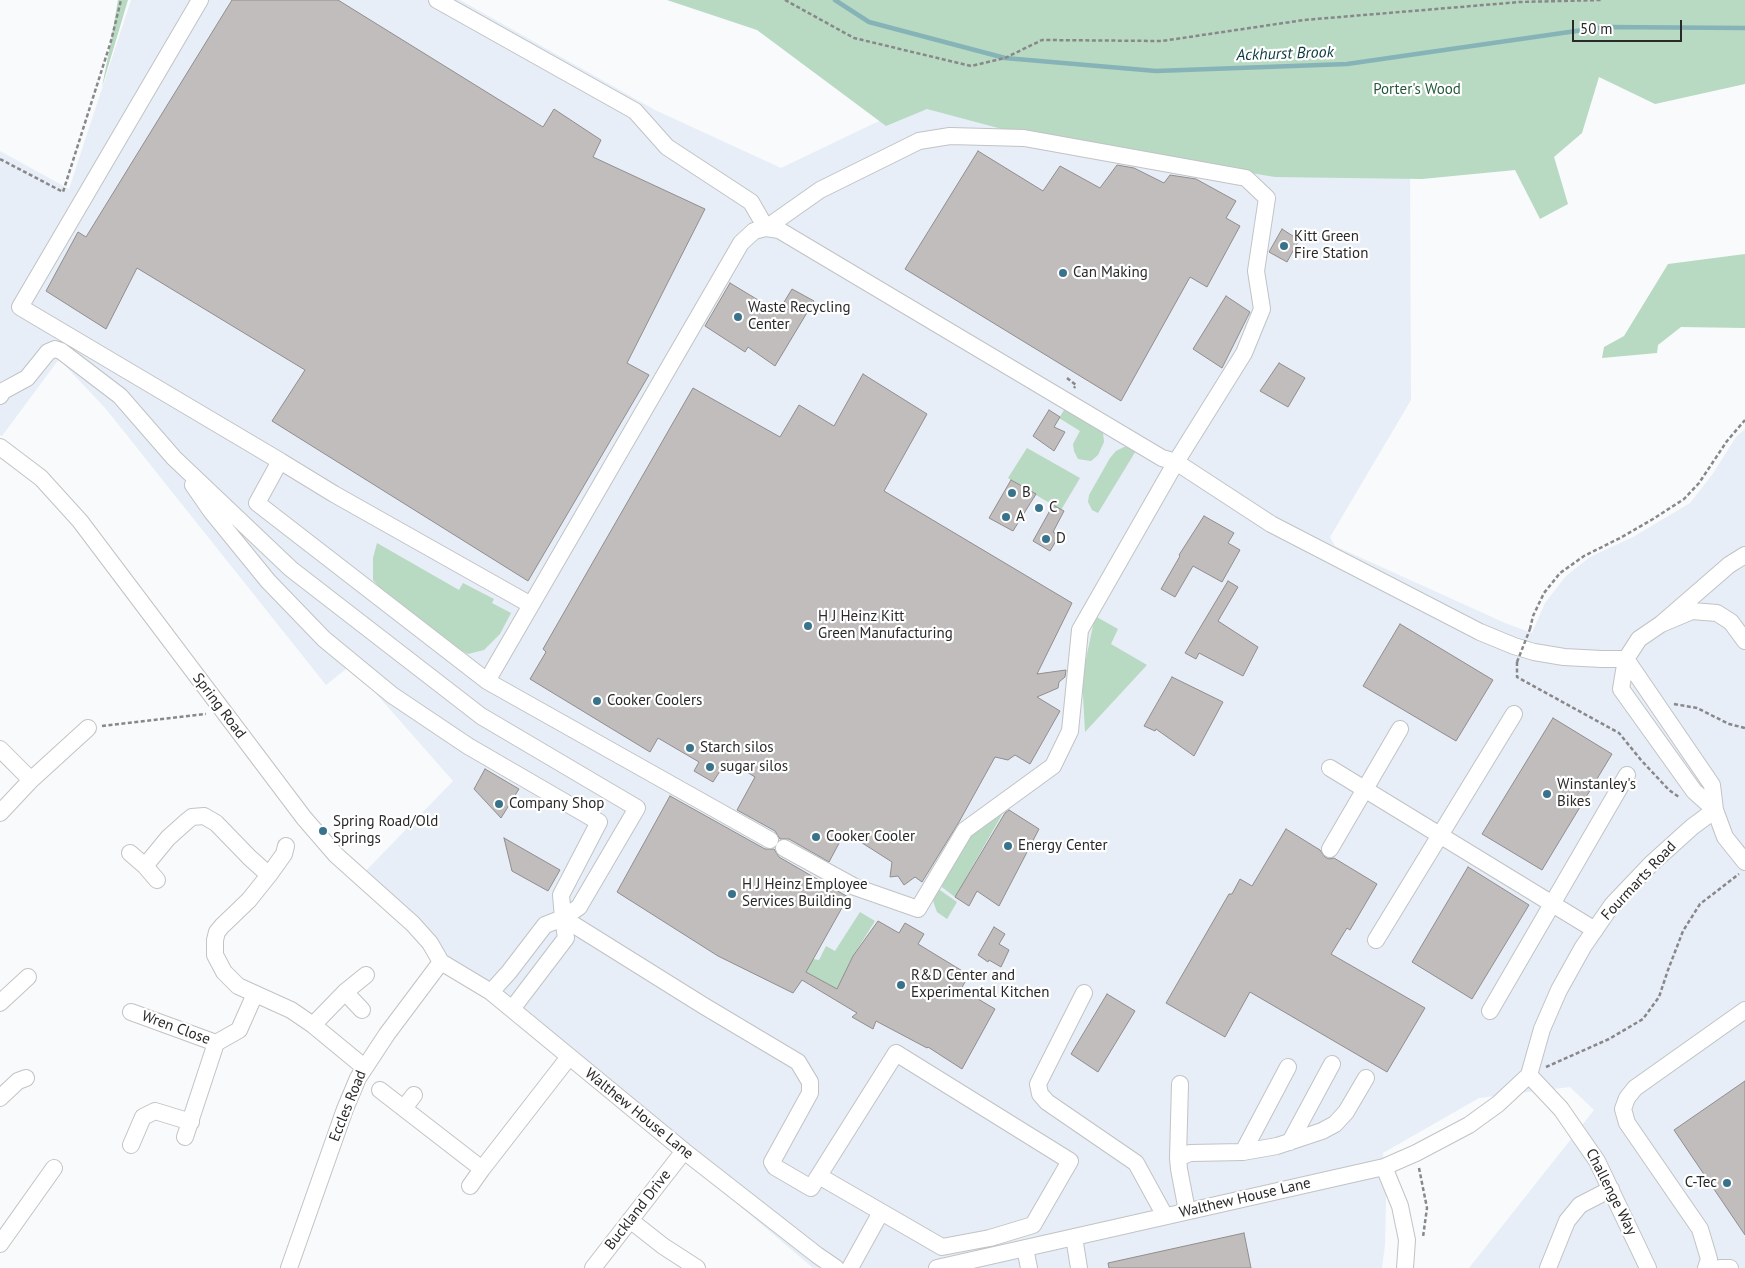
<!DOCTYPE html>
<style>
body{margin:0}
#map{position:relative;width:1745px;height:1268px;overflow:hidden;background:#f8fafc;font-family:"PT Sans",sans-serif}
canvas{display:block}
.scale{position:absolute;left:1572px;top:20px;width:110px;height:22px;box-sizing:border-box;border:2px solid #29292a;border-top:0;padding-left:6px;font-size:15px;line-height:18px;white-space:nowrap;color:#29292a;-webkit-text-stroke:4px #fff;paint-order:stroke}
</style>
<div id="map">
<canvas width="1745" height="1268"></canvas>
<div class="scale">50 m</div>
</div>
<script>
const g = document.querySelector('canvas').getContext('2d');
g.lineJoin = 'round';
function paint(path, color) { g.fillStyle = color; g.fill(path, 'evenodd'); }
const shape = rows => new Path2D(rows.map(r => 'M' + r).join(''));
function strokePath(path, color, width, dash) { g.strokeStyle = color; g.lineWidth = width; g.lineCap = dash ? 'butt' : 'round'; g.setLineDash(dash || []); g.stroke(path); }
function write(font, color, halo, rows, align = 'center') {
  g.font = font + ' "PT Sans",sans-serif'; g.lineWidth = 4.5; g.setLineDash([]); g.textBaseline = 'middle'; g.strokeStyle = halo; g.fillStyle = color; for (const [text, x, y, turn = 0] of rows) {
    g.save(); g.translate(x, y); g.rotate((+turn || 0) * Math.PI / 180); g.textAlign = isNaN(turn) ? turn : align; if (halo) g.strokeText(text, 0, 0); g.fillText(text, 0, 0); g.restore();
  }
}
const built = shape([
 [131,0,460,0,655,110,781,168,925,99,1410,168,1411,400,1330,537,1335,546,1505,623,1532,633,1545,603,1566,576,1590,557,1633,537,1690,503,1712,475,1736,437,1745,429,1745,1268,1469,1268,1594,1110,1570,1087,1479,1098,1383,1153,1386,1199,1385,1245,1382,1268,813,1268,356,881,453,781,351,665,326,685,106,409,59,359,2,436,0,435,0,151,69,189]
]);
const green = shape([
 [118,0,128,0,102,87,111,41],
 [667,0,1745,0,1745,84,1655,104,1599,77,1582,133,1554,157,1568,204,1540,219,1515,170,1422,179,1275,177,1032,137,927,109,886,126,757,30],
 [1745,254,1745,328,1681,327,1658,345,1657,353,1602,358,1604,347,1624,336,1668,264],
 [1066,407,1097,426,1103,432,1104,442,1098,455,1091,461,1078,459,1074,451,1073,444,1080,431,1059,418],
 [1131,446,1137,449,1098,513,1092,510,1088,502,1089,495,1110,458,1116,451,1124,447],
 [1027,448,1080,478,1061,510,1008,478],
 [377,543,459,590,463,583,494,599,492,603,511,613,500,634,484,650,468,654,448,643,387,596,373,580,373,558],
 [1095,616,1118,629,1111,644,1147,665,1085,732,1082,678],
 [1004,811,955,897,939,885,970,835],
 [937,888,957,902,947,919,937,912,934,904,932,895],
 [860,912,875,921,853,956,837,989,806,972,813,959,819,960,826,946,835,951]
]);
const stream = shape([
 [835,0,869,22,1005,58,1156,71,1347,64,1604,27,1745,28]
]);
const building = shape([
 [232,0,338,0,543,127,554,109,601,140,593,157,705,209,627,363,649,375,528,581,272,421,305,370,137,268,106,329,46,291,78,232,86,237,232,0],
 [978,151,1043,191,1060,166,1100,188,1117,165,1134,168,1164,183,1170,175,1196,179,1236,201,1226,218,1240,226,1207,287,1190,277,1121,401,905,269,978,151],
 [1282,229,1299,240,1287,262,1269,252,1282,229],
 [730,283,778,312,792,289,814,301,775,366,748,347,745,352,705,326,730,283],
 [1226,296,1250,312,1222,368,1193,349,1226,296],
 [1279,363,1305,378,1288,407,1260,391,1279,363],
 [863,374,927,414,884,491,1072,603,1037,674,1066,670,1065,677,1059,682,1058,688,1037,697,1060,711,1030,764,1015,755,1008,760,995,757,959,822,922,882,915,877,904,885,898,876,890,877,892,862,845,832,829,862,789,839,780,839,775,831,737,810,755,777,727,760,713,782,694,771,699,762,658,738,650,752,530,679,546,652,543,649,693,388,780,437,799,405,834,426,863,374],
 [1049,410,1060,417,1054,427,1065,432,1054,451,1033,436,1049,410],
 [1011,480,1036,494,1013,531,989,518,1011,480],
 [1053,505,1064,511,1053,532,1059,536,1050,551,1033,541,1053,505],
 [1204,516,1234,533,1228,543,1240,550,1222,582,1193,566,1175,597,1161,589,1180,556,1179,555,1204,516],
 [1228,581,1238,587,1218,621,1258,647,1243,676,1199,653,1196,659,1185,653,1228,581],
 [1400,624,1493,680,1456,741,1363,686,1400,624],
 [1172,677,1223,702,1194,756,1156,729,1155,731,1144,726,1172,677],
 [1553,718,1612,754,1542,870,1482,834,1553,718],
 [485,769,519,789,501,818,474,789,485,769],
 [670,796,765,849,774,849,779,857,848,897,806,972,837,989,853,956,878,921,899,933,905,923,924,934,918,944,969,975,961,989,995,1009,962,1069,928,1047,927,1048,876,1021,873,1029,852,1017,857,1013,802,980,793,993,718,956,617,892,670,796],
 [1009,810,1039,829,999,906,977,891,969,906,955,897,1005,813,1009,810],
 [1286,829,1320,850,1325,857,1329,859,1334,858,1377,884,1350,930,1347,928,1331,954,1425,1008,1387,1072,1250,992,1225,1037,1166,1003,1229,894,1232,894,1240,879,1252,886,1286,829],
 [504,838,560,870,548,891,512,871,504,838],
 [1468,867,1529,905,1472,999,1412,962,1468,867],
 [994,927,1005,934,999,944,1009,950,1001,967,989,960,988,962,978,955,994,927],
 [1107,994,1135,1011,1098,1072,1071,1054,1107,994],
 [1745,1081,1745,1235,1674,1130,1745,1081],
 [1244,1233,1251,1268,1109,1268,1108,1263,1244,1233]
]);
const path = shape([
 [785,0,854,38,971,66,1005,58,1042,40,1162,41,1304,20,1520,2,1601,0],
 [0,159,63,192,111,41,121,0],
 [1067,378,1076,385,1074,388],
 [1530,629,1533,616,1544,593,1560,573,1584,556,1620,538,1653,519,1684,499,1699,483,1727,441,1745,420],
 [1517,662,1517,677,1619,733,1641,760,1669,790,1679,797],
 [1674,704,1697,708,1729,724,1745,728],
 [102,726,206,714],
 [1546,1067,1609,1039,1643,1019,1659,997,1668,970,1683,931,1700,904,1739,874],
 [1419,1168,1427,1208,1423,1237]
]);
const minor = shape([
 [200,0,20,307,280,461,257,503,487,681,770,840],
 [437,0,635,111,667,147,751,202,766,228],
 [766,228,779,230,1162,458,1176,462,1271,524,1480,632,1514,646,1534,652,1564,657,1602,659,1626,659],
 [0,396,3,391,27,378,48,352,55,349,61,351,120,396,174,458,291,569,481,716,637,808,579,907,563,918],
 [0,447,41,478,80,521,304,818,336,855,413,924,430,943,441,962,491,992,684,1151,817,1255,836,1268],
 [280,461,334,494,531,605],
 [193,485,211,511,268,581,324,639,392,695,468,746,599,822,561,895,563,918],
 [1745,555,1729,565,1661,624,1692,611,1717,613,1731,622,1745,641],
 [1661,624,1639,639,1626,659,1621,689,1694,791,1715,810],
 [1626,659,1712,785,1715,810],
 [487,681,741,243,754,231,766,228,820,190,919,141,950,136,1024,138,1246,178,1267,198,1256,271,1262,309,1244,353,1176,462,1080,630,1070,731,1053,766,965,830,918,909,855,887,784,848],
 [0,749,31,780],
 [1330,768,1595,930],
 [0,813,31,780,88,728],
 [286,846,284,854,269,875,249,900,222,926,217,932,215,940,215,955,224,972,238,986,291,1010,313,1025,364,1067],
 [1330,849,1400,729],
 [130,853,145,866,157,880],
 [145,866,168,838,187,821,192,817,204,816,216,823,250,858,269,875],
 [563,918,704,1006,798,1062,810,1082,810,1093,772,1162,775,1167,811,1188,896,1053,1070,1161,1033,1225,990,1238,942,1247,819,1176],
 [1376,940,1514,714],
 [345,992,362,1010],
 [491,992,509,972,545,925,563,918,566,938,512,1009],
 [1084,993,1038,1084,1040,1094,1047,1102,1136,1163,1165,1216],
 [0,1003,28,977],
 [1490,1011,1627,775],
 [131,1012,216,1043,239,1030,255,994],
 [313,1025,345,992,366,975],
 [1529,1075,1542,1029,1559,990,1583,947,1612,905,1651,864,1692,827,1715,810,1725,837,1745,862],
 [1529,1075,1561,1109,1597,1161,1648,1268],
 [380,1090,482,1169,569,1057],
 [0,1098,18,1081,26,1078],
 [404,1108,414,1095],
 [185,1137,216,1043],
 [1290,1142,1332,1064],
 [131,1145,143,1117,155,1111,191,1122],
 [1243,1152,1288,1067],
 [1178,1158,1180,1084],
 [1384,1167,1400,1206,1407,1240,1405,1268],
 [470,1186,482,1169],
 [1187,1211,1179,1169,1178,1158,1190,1153,1243,1152,1277,1146,1322,1131,1335,1124,1346,1112,1366,1078],
 [630,1220,663,1246,697,1268],
 [1074,1237,1079,1268],
 [0,1244,54,1168],
 [1025,1248,1029,1268],
 [289,1268,345,1109,358,1078,387,1034,441,962],
 [593,1268,684,1151],
 [850,1268,881,1212],
 [937,1268,1384,1167,1416,1153,1469,1125,1498,1104,1529,1075],
 [1548,1268,1567,1221,1580,1205,1611,1189],
 [1706,1268,1709,1259,1700,1229,1627,1123,1623,1109,1627,1098,1635,1088,1745,1010],
 [1720,1268,1730,1268]
]);
const pathBridge = shape([
 [1517,662,1530,629]
]);
const markers = [
 [1284,246,5,"#38738b"],
 [1063,273,5,"#38738b"],
 [738,317,5,"#38738b"],
 [1012,493,5,"#38738b"],
 [1039,508,5,"#38738b"],
 [1006,517,5,"#38738b"],
 [1046,539,5,"#38738b"],
 [808,626,5,"#38738b"],
 [597,701,5,"#38738b"],
 [690,748,5,"#38738b"],
 [710,767,5,"#38738b"],
 [1547,794,5,"#38738b"],
 [499,804,5,"#38738b"],
 [323,831,5,"#38738b"],
 [816,837,5,"#38738b"],
 [1008,846,5,"#38738b"],
 [732,894,5,"#38738b"],
 [901,985,5,"#38738b"],
 [1727,1183,5,"#38738b"]
];
const parkNames = [
 ["Porter's Wood",1417,90]
];
const poiNames = [
 ["Kitt Green",1294,237],
 ["Fire Station",1294,254],
 ["Can Making",1073,273],
 ["Waste Recycling",748,308],
 ["Center",748,325],
 ["B",1022,493],
 ["C",1049,508],
 ["A",1016,517],
 ["D",1056,539],
 ["H J Heinz Kitt",818,617],
 ["Green Manufacturing",818,634],
 ["Cooker Coolers",607,701],
 ["Starch silos",700,748],
 ["sugar silos",720,767],
 ["Winstanley's",1557,785],
 ["Bikes",1557,802],
 ["Company Shop",509,804],
 ["Spring Road/Old",333,822],
 ["Springs",333,839],
 ["Cooker Cooler",826,837],
 ["Energy Center",1018,846],
 ["H J Heinz Employee",742,885],
 ["Services Building",742,902],
 ["R&D Center and",911,976],
 ["Experimental Kitchen",911,993],
 ["C-Tec",1717,1183,"right"]
];
const streetNames = [
 ["Spring Road",219,706,53],
 ["Fourmarts Road",1639,881,-47],
 ["Wren Close",176,1028,20],
 ["Eccles Road",348,1106,-68],
 ["Walthew House Lane",639,1114,39],
 ["Challenge Way",1611,1192,63],
 ["Walthew House Lane",1245,1198,-13],
 ["Buckland Drive",638,1210,-52]
];
const waterNames = [
 ["Ackhurst Brook",1285,54,-2]
];
paint(built, '#e7eef7');
paint(green, '#b8d9c2');
strokePath(stream, '#86b3b7', 4.5);
paint(building, '#c0bdbc');
strokePath(building, '#918e8e', 1);
strokePath(minor, '#c1c3c5', 18);
strokePath(path, '#88888a', 2.5, [4, 2.5]);
strokePath(minor, '#fff', 16);
strokePath(pathBridge, '#88888a', 2.5, [4, 2.5]);
for (const [x, y, r, color] of markers) { const dot = new Path2D(); dot.arc(x, y, r, 0, 2 * Math.PI); g.fillStyle = color; g.fill(dot); strokePath(dot, '#fff', 2); }
write('15px', '#23593a', '#fff', parkNames);
write('15px', '#29292a', '#fff', poiNames, 'left');
write('15px', '#29292a', '#fff', streetNames);
write('italic 16px', '#0c393c', '#fff', waterNames);
</script>
